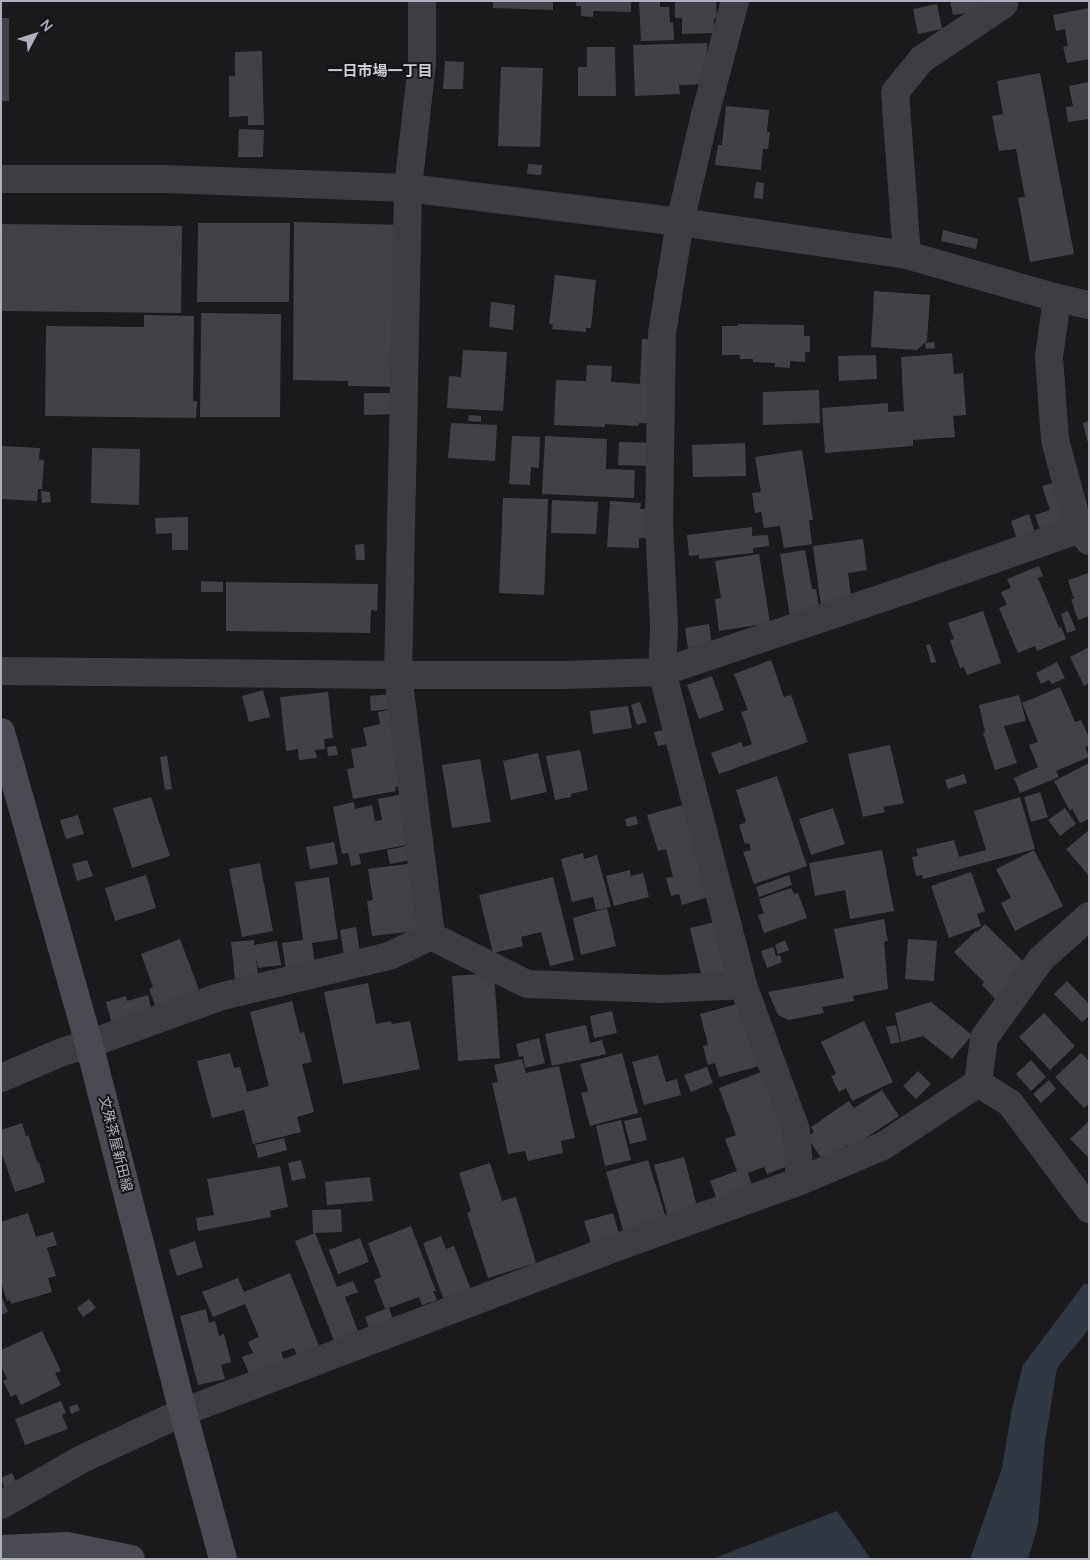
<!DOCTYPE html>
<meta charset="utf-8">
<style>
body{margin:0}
#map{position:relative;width:1090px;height:1560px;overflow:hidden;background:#1a1a1d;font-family:Manrope,sans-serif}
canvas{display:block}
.frame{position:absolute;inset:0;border:2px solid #acafbd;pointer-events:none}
.north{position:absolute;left:10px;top:10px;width:50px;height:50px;-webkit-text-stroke:4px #151518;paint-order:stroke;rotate:50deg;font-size:14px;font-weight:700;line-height:20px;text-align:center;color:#acafbd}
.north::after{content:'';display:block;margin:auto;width:18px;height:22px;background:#acafbd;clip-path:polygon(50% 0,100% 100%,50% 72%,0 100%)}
</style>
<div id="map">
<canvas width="1090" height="1560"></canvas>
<div class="frame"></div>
<div class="north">N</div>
</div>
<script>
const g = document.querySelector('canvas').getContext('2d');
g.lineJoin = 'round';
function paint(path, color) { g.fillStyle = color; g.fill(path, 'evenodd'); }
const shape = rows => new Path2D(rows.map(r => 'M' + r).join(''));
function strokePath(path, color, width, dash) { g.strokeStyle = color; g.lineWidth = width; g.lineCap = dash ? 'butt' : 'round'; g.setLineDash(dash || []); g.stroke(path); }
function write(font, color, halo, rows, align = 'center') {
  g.font = font + ' Manrope,"Noto Sans JP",sans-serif'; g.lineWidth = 4; g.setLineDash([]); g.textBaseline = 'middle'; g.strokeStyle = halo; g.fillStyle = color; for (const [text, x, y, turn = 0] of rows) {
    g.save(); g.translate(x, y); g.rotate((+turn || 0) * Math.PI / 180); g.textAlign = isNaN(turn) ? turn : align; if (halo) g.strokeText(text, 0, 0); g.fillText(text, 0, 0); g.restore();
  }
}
const water = shape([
 [1084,1284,1089,1284,1089,1329,1057,1368,1045,1442,1038,1525,1028,1559,970,1559,1002,1468,1012,1409,1023,1365],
 [837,1511,871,1559,712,1559]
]);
const building = shape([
 [493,1,553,1,553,10,493,8],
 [576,1,631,1,631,12,593,11,593,17,581,16,581,6,576,6],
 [639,1,660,1,660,7,669,7,670,23,673,22,674,40,641,41],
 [675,1,716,1,717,18,714,18,714,33,682,34,682,18,675,18],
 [950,1,987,1,967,13,953,15],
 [937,4,942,29,918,34,913,9],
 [1089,8,1089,59,1067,63,1063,47,1068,46,1065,29,1056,31,1053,15],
 [1,18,9,18,9,101,1,101],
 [707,43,708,84,679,85,680,94,635,96,633,45],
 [587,47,615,47,616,96,578,96,578,67,587,67],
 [262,51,264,125,248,125,248,116,229,117,229,76,235,76,235,52],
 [445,61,464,62,463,89,443,89],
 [501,67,543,68,540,147,498,146],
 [1040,73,1074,254,1030,262,1018,198,1025,197,1016,149,999,151,992,116,1003,114,997,81],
 [1089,82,1089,119,1068,122,1066,107,1073,106,1069,86],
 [726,106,769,110,767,132,770,132,768,149,763,149,761,170,715,165,718,145,722,145],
 [239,129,264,130,263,157,238,157],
 [528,164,542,165,541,175,527,174],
 [756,182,764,183,763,199,754,198],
 [294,222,405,225,404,387,348,386,348,381,293,380],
 [198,223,290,223,289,302,197,302],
 [1,224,182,226,181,313,1,311],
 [943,230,978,239,976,249,941,241],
 [555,275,596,280,591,328,586,328,586,332,552,329,553,324,549,324],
 [874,291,930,295,927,341,917,350,871,347],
 [491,302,515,305,513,330,489,327],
 [201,313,281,314,280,417,200,417],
 [144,315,194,316,193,401,197,401,196,418,45,416,46,326,144,327],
 [738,324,804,325,804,336,810,336,810,352,805,352,805,362,790,361,790,368,775,367,775,363,753,362,753,359,740,359,740,355,722,355,722,326,738,326],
 [642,339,664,340,661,424,639,423,638,426,605,424,605,427,554,425,556,380,586,381,587,365,612,366,611,382,640,384],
 [934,342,935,348,926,349,925,343],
 [463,350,507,352,503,411,447,408,449,376,461,377],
 [952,353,954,374,963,373,966,415,953,416,955,437,913,440,913,446,825,453,822,408,888,403,888,412,904,411,901,357],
 [876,355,877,379,839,381,838,356],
 [819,390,820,423,763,425,763,392],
 [364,393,403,393,403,414,364,415],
 [469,415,481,416,481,422,468,421],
 [1089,421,1089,443,1088,443,1083,423],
 [451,423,497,425,495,461,448,458],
 [512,436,540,437,539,468,531,467,530,485,509,484],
 [545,436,607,439,606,469,635,470,634,498,542,494],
 [619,442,658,443,657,466,618,465],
 [745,443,746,476,693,477,692,445],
 [1,446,40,448,39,460,44,460,42,489,38,489,37,501,1,499],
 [92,448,140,449,139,505,91,503],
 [802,450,813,520,809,520,812,544,784,548,780,526,764,528,761,512,755,513,752,493,761,492,755,457],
 [1060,481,1069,525,1042,535,1035,515,1050,510,1042,486],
 [41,491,50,492,51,502,42,503],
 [503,498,548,499,544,595,499,593],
 [552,500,598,502,596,534,551,533],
 [610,501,641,503,640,509,649,509,647,538,639,538,639,548,607,547],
 [1029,514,1036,536,1018,542,1011,521],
 [188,517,188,550,172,550,172,533,156,534,155,518],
 [752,527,752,536,768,535,769,546,753,548,753,553,699,559,699,555,689,556,687,535],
 [863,539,867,570,848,573,852,603,821,607,813,546],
 [364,544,365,560,356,560,355,545],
 [805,550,812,589,816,589,820,612,790,617,780,554],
 [759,554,770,623,719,631,715,599,721,598,715,561],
 [1039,566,1043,576,1038,578,1059,628,1061,627,1066,639,1037,651,1035,646,1018,653,999,608,1007,605,1001,592,1011,588,1007,579],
 [1089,573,1089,616,1078,620,1071,599,1074,599,1068,580],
 [201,581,223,582,223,592,201,592],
 [226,582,378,584,377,611,371,610,370,633,226,631],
 [983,611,1001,663,967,675,964,667,960,668,950,640,954,639,948,623],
 [1068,611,1076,630,1067,633,1061,614],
 [709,624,712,644,688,648,685,628],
 [930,644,936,662,931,663,926,645],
 [1089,647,1089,683,1084,686,1070,657],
 [771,660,784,697,791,695,808,742,719,774,711,753,741,742,743,747,752,744,741,712,748,710,734,674],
 [1057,662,1065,678,1052,684,1049,680,1041,684,1036,673],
 [712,676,724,710,699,719,687,685],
 [1060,687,1075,722,1081,720,1089,737,1089,746,1085,747,1089,757,1056,771,1059,777,1020,793,1014,778,1038,767,1029,745,1038,742,1022,703],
 [263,690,270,717,249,722,242,696],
 [328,692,333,738,324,739,325,749,315,750,317,758,299,760,298,749,286,751,280,697],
 [392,694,393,709,371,711,370,696],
 [1019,695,1026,721,1004,726,1017,763,995,770,983,733,985,732,979,705],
 [640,702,647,722,637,725,631,705],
 [628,706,632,728,593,734,590,711],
 [398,708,401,786,395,787,396,791,353,799,347,769,354,768,351,749,367,746,363,728,380,724,378,712],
 [677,727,680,741,658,746,654,732],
 [890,745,904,803,883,807,885,812,863,817,848,754],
 [336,746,338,755,328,756,327,747],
 [580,750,588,790,571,794,571,797,555,800,546,756],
 [538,753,547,792,511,800,503,761],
 [167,756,172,789,165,790,160,757],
 [480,759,491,822,452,828,442,765],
 [1089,763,1089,819,1080,823,1072,809,1070,811,1054,781],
 [964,774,967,783,948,789,945,780],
 [777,776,807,866,754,884,743,852,751,850,749,843,745,844,739,825,746,822,736,790],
 [1040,792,1048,817,1031,822,1024,797],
 [408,793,417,843,359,854,361,864,351,866,348,853,342,854,333,807,354,802,355,809,372,805,375,821,382,820,378,799],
 [151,797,170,856,132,868,113,808],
 [1020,797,1035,849,923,879,922,875,916,876,912,857,918,856,916,849,954,840,959,857,986,850,974,811],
 [697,801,722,893,682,905,679,894,671,896,666,878,673,877,666,849,658,851,647,815],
 [833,808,845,844,811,855,799,819],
 [1065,808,1076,824,1060,836,1048,820],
 [78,815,84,834,66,839,60,820],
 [636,816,638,824,627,827,625,819],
 [1089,830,1089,876,1066,849],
 [334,842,338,864,310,869,306,847],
 [412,845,415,859,390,864,387,850],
 [882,850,894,911,850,919,845,890,815,896,809,863],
 [1034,850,1063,906,1015,931,1001,903,1011,898,996,869],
 [583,853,584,859,597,855,611,907,596,910,593,897,572,902,561,859],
 [87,860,93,876,77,881,72,864],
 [260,863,273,931,242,937,229,869],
 [415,863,424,930,372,936,367,901,373,900,368,869],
 [630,870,631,876,643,873,649,897,614,906,606,876],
 [971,872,985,911,977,914,981,926,949,938,931,886],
 [146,875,156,908,115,921,105,888],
 [789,875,792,885,759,897,756,887],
 [329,877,338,939,312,943,315,966,286,970,282,943,303,940,295,882],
 [553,877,574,960,550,966,541,932,521,937,523,946,493,953,479,895],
 [791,888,794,894,798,893,807,918,764,933,758,915,764,913,759,899],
 [607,908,616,946,581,955,573,918],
 [727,919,739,969,702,978,690,928],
 [884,919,888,941,884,942,888,989,853,996,854,1001,822,1007,824,1013,789,1020,778,1015,768,992,844,978,834,929],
 [985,924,1029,967,996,1000,982,985,984,982,954,952,976,931,977,932],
 [356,927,360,953,344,955,340,930],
 [180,939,201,995,157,1011,149,989,153,987,141,954],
 [908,939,937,941,934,981,905,979],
 [254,940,254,945,277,941,281,965,258,968,256,956,258,977,235,980,231,942],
 [785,940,789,950,778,954,775,945],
 [773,947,776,956,780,955,782,962,767,968,761,951],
 [494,973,500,1058,458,1061,452,976],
 [1067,981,1089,1004,1089,1016,1082,1022,1054,994],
 [368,983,376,1024,391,1021,392,1024,410,1021,420,1069,343,1084,324,992],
 [148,995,154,1020,114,1031,106,1002,126,996,127,1001],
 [292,1001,300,1033,304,1032,312,1062,302,1064,314,1112,297,1117,301,1132,253,1144,244,1110,212,1118,197,1061,230,1053,234,1068,240,1067,247,1092,269,1086,250,1012],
 [744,1002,763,1065,719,1077,715,1063,708,1065,703,1046,708,1045,700,1014],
 [931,1002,972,1035,952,1059,923,1036,901,1042,895,1013],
 [612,1011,617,1033,594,1038,590,1016],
 [1044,1013,1075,1046,1050,1070,1019,1037],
 [864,1021,893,1082,852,1101,846,1088,839,1092,831,1076,836,1074,821,1042],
 [586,1025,590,1043,602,1040,606,1054,552,1066,545,1034],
 [896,1025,900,1042,891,1044,886,1027],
 [539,1038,545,1063,525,1068,523,1056,519,1057,516,1044],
 [622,1053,638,1113,590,1126,581,1093,588,1091,580,1064],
 [1081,1053,1089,1061,1089,1104,1084,1108,1055,1077],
 [658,1055,666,1082,677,1079,681,1095,644,1105,632,1062],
 [522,1059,526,1073,559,1066,575,1138,561,1141,563,1153,528,1161,525,1151,508,1154,492,1083,498,1082,494,1065],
 [1031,1060,1046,1077,1031,1091,1016,1074],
 [707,1067,713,1083,691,1092,684,1075],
 [764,1071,793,1155,790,1165,767,1174,764,1167,748,1173,754,1190,718,1202,710,1181,737,1171,725,1139,736,1135,719,1088],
 [918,1071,931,1084,916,1099,903,1086],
 [1049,1080,1056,1089,1041,1103,1033,1094],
 [882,1090,899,1116,849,1149,847,1145,829,1157,822,1159,807,1137,814,1132,811,1127,849,1101,854,1108],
 [641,1117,647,1140,630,1144,624,1121],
 [621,1120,631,1160,605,1166,596,1126],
 [1089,1121,1089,1158,1070,1139],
 [22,1123,26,1136,28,1135,37,1162,39,1162,45,1182,15,1192,1,1151,1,1130],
 [284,1138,287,1150,258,1158,255,1145],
 [684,1157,698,1210,668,1218,654,1165],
 [301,1160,306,1178,292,1181,288,1163],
 [648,1160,667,1221,624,1233,606,1172],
 [490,1163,502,1201,516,1197,536,1263,488,1278,467,1213,471,1211,459,1173],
 [280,1166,288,1207,270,1211,271,1217,198,1231,196,1218,214,1215,207,1179],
 [370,1177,373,1201,327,1205,325,1182],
 [341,1209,342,1232,313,1233,312,1210],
 [28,1213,36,1237,53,1232,57,1245,47,1248,56,1276,48,1278,52,1292,11,1304,10,1300,7,1301,1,1282,1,1222],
 [613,1213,620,1237,592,1246,584,1221],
 [411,1226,436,1291,433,1291,437,1300,422,1305,419,1297,389,1308,394,1322,370,1331,365,1317,385,1309,374,1280,381,1277,368,1243],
 [315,1233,337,1287,353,1281,358,1292,345,1297,359,1334,335,1343,295,1241],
 [441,1236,446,1249,454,1246,471,1290,444,1300,423,1243],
 [360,1238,369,1262,338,1274,329,1250],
 [195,1241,203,1267,177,1276,169,1250],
 [290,1273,320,1349,298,1358,294,1348,281,1352,285,1362,250,1376,242,1357,253,1353,248,1342,259,1337,245,1304,213,1317,202,1292,238,1278,244,1292],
 [1,1295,8,1312,1,1315],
 [89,1299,96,1308,83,1317,77,1308],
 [206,1309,209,1323,215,1321,219,1336,224,1334,231,1362,221,1365,225,1379,198,1385,180,1316],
 [42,1331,61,1371,55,1373,61,1385,21,1405,16,1394,11,1397,3,1381,7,1379,1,1366,1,1350],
 [61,1401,66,1413,62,1415,68,1429,25,1445,15,1419],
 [77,1404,80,1410,71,1414,69,1407],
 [12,1473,17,1484,5,1489,1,1478]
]);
const minor = shape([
 [422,1,422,63,408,188,398,675,431,936],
 [735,1,704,119,680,222,662,333,659,522,664,627,662,672,743,985,796,1130,800,1181],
 [907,255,895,92,922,59,1004,4,1003,1],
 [1057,298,1049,357,1055,440,1079,529,1089,541],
 [1,671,398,675,563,675,662,672,906,590,1089,526],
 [431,936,527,984,662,989,743,985],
 [1,1078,62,1052,89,1044,219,997,389,956,431,936],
 [978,1083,1010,1103,1089,1209],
 [1,1505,82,1459,183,1412,612,1249,800,1181,883,1146,978,1083,984,1038,1041,959,1089,916]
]);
const tertiary = shape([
 [1,179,165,179,408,188,680,222,907,255,1057,298,1089,305]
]);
const secondary = shape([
 [1,732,89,1044,183,1412,223,1559],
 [1,1549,67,1546,131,1559]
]);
const streetNames = [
 ["文殊茶屋新田線",115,1144,76]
];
const neighbourhoodNames = [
 ["一日市場一丁目",380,72]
];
paint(water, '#2f3742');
paint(building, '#414247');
strokePath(minor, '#3d3d44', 28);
strokePath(tertiary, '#3d3d44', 28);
strokePath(secondary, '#494a52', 28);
write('14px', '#acafbd', '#151518', streetNames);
write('bold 15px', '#cdcfd8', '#151518', neighbourhoodNames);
</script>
